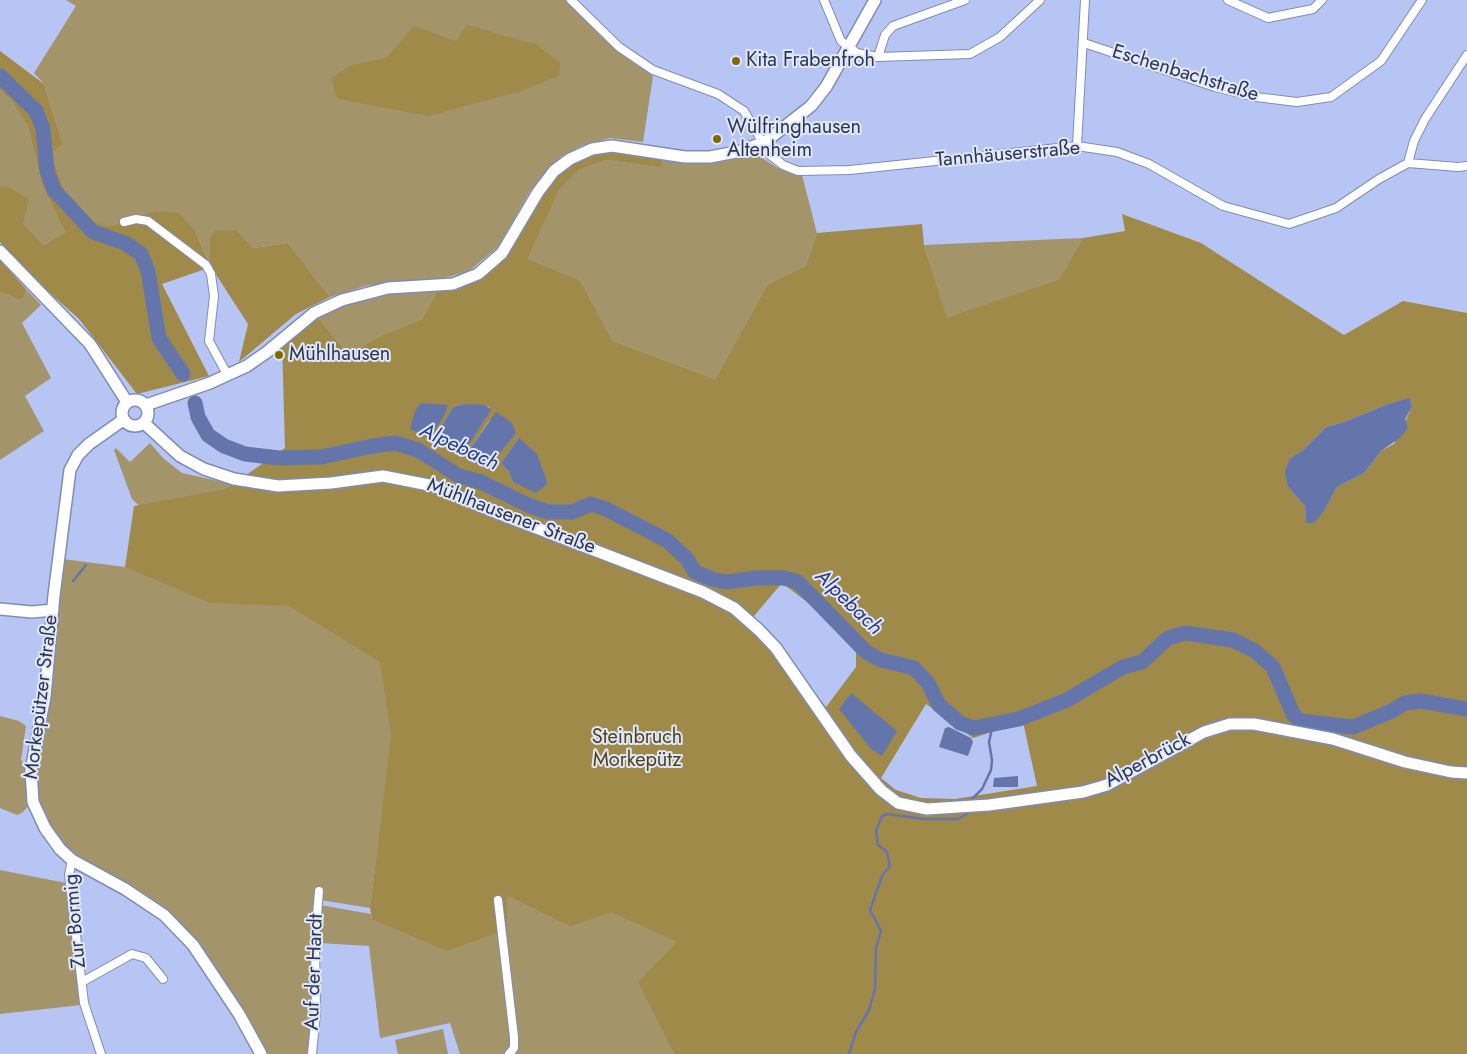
<!DOCTYPE html>
<meta charset="utf-8">
<style>
body{margin:0}
canvas{display:block;background:#b6c5f3}
</style>
<canvas width="1467" height="1054"></canvas>
<script>
const g = document.querySelector('canvas').getContext('2d');
g.lineJoin = 'round';
function paint(path, color) { g.fillStyle = color; g.fill(path, 'evenodd'); }
const shape = rows => new Path2D(rows.map(r => 'M' + r).join(''));
function strokePath(path, color, width, dash) { g.strokeStyle = color; g.lineWidth = width; g.lineCap = dash ? 'butt' : 'round'; g.setLineDash(dash || []); g.stroke(path); }
function write(font, color, halo, rows, align = 'center') {
  g.font = font + ' Jost,sans-serif'; g.lineWidth = 4; g.setLineDash([]); g.textBaseline = 'middle'; g.strokeStyle = halo; g.fillStyle = color; for (const [text, x, y, turn = 0] of rows) {
    g.save(); g.translate(x, y); g.rotate((+turn || 0) * Math.PI / 180); g.textAlign = isNaN(turn) ? turn : align; if (halo) g.strokeText(text, 0, 0); g.fillText(text, 0, 0); g.restore();
  }
}
const green = shape([
 [66,0,566,0,632,62,653,76,643,142,610,138,581,146,562,156,546,171,530,191,498,247,469,271,438,280,402,281,365,286,330,297,288,243,253,248,237,230,210,238,211,267,195,231,154,211,111,228,85,220,64,189,51,153,63,145,44,84,34,73,76,6],
 [0,90,11,100,28,127,42,186,65,232,44,245,23,223,7,186,0,186],
 [756,154,776,167,790,173,802,175,817,233,806,265,767,285,715,379,613,341,580,280,528,259,559,188,579,170,606,160,663,168,662,156,709,161],
 [1083,238,1059,279,947,319,924,245],
 [26,289,41,305,22,323,51,378,25,396,44,431,0,460,0,292,19,300,25,297],
 [437,291,422,319,382,335,349,354,317,317,332,308,394,292],
 [150,443,163,458,182,473,241,486,850,771,639,982,674,1054,460,1054,450,1023,380,1038,369,946,319,943,320,905,371,914,372,919,507,894,570,927,391,739,370,908,314,899,311,941,312,1008,308,1054,267,1054,239,1005,192,937,73,855,62,845,48,824,38,800,35,778,63,559,125,567,140,573,146,512,132,499,114,450,116,448,130,462],
 [0,716,19,721,26,726,21,760,27,766,26,782,29,805,22,813,17,815,0,808],
 [0,870,66,883,81,1005,0,1014],
 [443,1029,448,1054,398,1054,395,1040]
]);
const forest = shape([
 [467,25,537,45,560,63,559,76,521,91,429,116,337,99,331,79,351,65,386,58,414,26,456,41],
 [0,51,44,84,63,145,51,153,64,189,85,220,111,227,154,211,179,213,195,231,210,265,210,238,215,231,237,230,253,248,288,243,330,297,296,314,239,362,248,324,211,267,162,284,209,376,137,394,79,319,23,269,0,242,0,186,7,186,29,199,23,223,44,245,65,232,42,186,28,127,11,100,0,90],
 [611,150,662,156,663,168,606,160,579,170,559,189,528,259,580,280,613,341,715,379,767,285,806,265,817,233,922,224,924,245,947,318,1059,279,1083,238,1125,231,1122,214,1201,243,1344,335,1403,301,1467,313,1467,1054,674,1054,638,982,677,942,611,912,570,927,507,895,507,929,447,951,372,919,370,908,391,735,380,662,289,606,210,603,125,567,134,506,226,489,285,448,282,343,317,317,349,354,382,335,422,319,437,291,456,287,480,276,557,174,583,156],
 [1410,399,1412,407,1394,444,1382,450,1364,473,1337,487,1324,511,1306,522,1305,506,1288,487,1290,458,1302,451,1326,427,1344,422,1388,404],
 [464,404,490,407,437,434,453,407],
 [489,421,516,434,502,450,468,452],
 [519,438,513,482,509,472,501,463],
 [782,583,856,639,856,667,826,707,754,616],
 [926,704,973,738,1023,722,1037,786,955,799,921,798,896,790,881,778],
 [0,260,26,289,25,297,19,300,0,292]
]);
const water = shape([
 [1410,398,1412,407,1405,419,1408,428,1400,438,1382,450,1364,473,1337,487,1324,511,1314,523,1306,523,1305,506,1288,487,1285,472,1290,458,1302,451,1326,427,1344,422,1388,404],
 [421,403,448,405,444,416,430,438,410,429,415,411],
 [464,404,485,405,491,410,462,455,436,441,437,434,453,407],
 [496,412,512,423,516,434,487,468,468,459,468,452],
 [519,438,537,454,545,476,547,484,536,493,513,482,509,472,501,463],
 [851,693,897,731,882,756,871,749,839,709],
 [949,727,971,738,973,742,968,756,939,747,945,728],
 [1018,776,1018,787,993,787,994,778]
]);
const stream = shape([
 [73,581,86,565],
 [971,800,982,789,991,770,992,760,989,742,993,724],
 [849,1054,856,1032,869,1010,875,989,876,948,881,931,870,910,882,876,890,866,887,852,878,845,876,831,882,816,887,814,923,819,958,819,967,814]
]);
const river = shape([
 [0,76,36,111,43,129,47,171,54,190,93,232,125,243,141,254,148,271,159,338,183,374],
 [195,403,198,417,208,435,224,446,245,454,279,458,321,457,373,446,395,443,418,450,459,476,481,482,530,506,549,512,572,512,591,504,606,509,668,541,687,559,695,572,712,579,726,582,756,578,784,578,798,582,866,652,881,660,914,668,928,683,939,705,960,723,974,728,1019,719,1067,700,1123,667,1142,662,1168,638,1185,633,1233,640,1255,651,1273,667,1293,714,1300,721,1353,727,1392,711,1405,703,1421,701,1467,709]
]);
const street = shape([
 [571,0,619,47,653,70,718,94,744,111,770,155,783,165,798,171,850,170,1077,146,1117,152,1149,164,1223,206,1289,224,1336,208,1379,179,1408,163,1414,141,1425,119,1467,55],
 [824,0,841,41,857,53,878,57,885,35,893,26,965,0],
 [1228,0,1268,18,1313,9,1322,0],
 [1084,43,1215,87,1256,97,1297,102,1331,97,1381,61,1422,0],
 [878,57,970,54,1000,37,1040,0],
 [1077,146,1085,0],
 [1408,163,1458,167,1467,166],
 [124,222,136,219,148,221,206,265,211,274,214,296,209,341,228,376],
 [72,860,69,875,84,1003,101,1054],
 [498,900,514,1037,514,1048,509,1054],
 [82,982,132,954,146,958,163,979],
 [312,1054,316,1013,315,940,319,891]
]);
const secondary = shape([
 [0,251,90,344,127,402],
 '122 413a13 13 0 1 1 26 0a13 13 0 1 1-26 0Z',
 [146,405,210,383,247,366,267,352,314,313,342,300,388,288,453,284,478,274,502,253,538,192,554,171,570,159,592,149,612,146,685,157,710,157,741,151,765,142,811,106,826,87,875,0],
 [123,420,89,444,78,455,70,470,54,595,45,696,31,770,33,802,45,828,60,849,72,860,125,889,164,915,193,945,239,1014,261,1054],
 [144,423,180,456,204,469,234,479,278,486,331,483,383,476,434,486,490,510,703,592,734,608,759,630,776,648,851,756,881,790,898,803,927,809,989,805,1083,792,1107,785,1204,732,1230,724,1254,724,1333,739,1405,762,1451,772,1467,773],
 [0,609,32,612,53,610]
]);
const markers = [
 [736,61,5,"#836801"],
 [717,139,5,"#836801"],
 [279,355,5,"#836801"]
];
const poiNames = [
 ["Kita Frabenfroh",746,61],
 ["Wülfringhausen",727,128],
 ["Altenheim",727,151],
 ["Mühlhausen",289,355]
];
const streetNames = [
 ["Eschenbachstraße",1185,74,17],
 ["Tannhäuserstraße",1008,155,-5],
 ["Mühlhausener Straße",511,517,21],
 ["Morkepützer Straße",42,697,-83],
 ["Alperbrück",1148,761,-28],
 ["Zur Bormig",76,921,-95],
 ["Auf der Hardt",315,972,-88]
];
const parkNames = [
 ["Steinbruch",637,738],
 ["Morkepütz",637,761]
];
const waterNames = [
 ["Alpebach",459,448,25],
 ["Alpebach",848,603,44]
];
paint(green, '#a4946a');
paint(forest, '#a08a4a');
paint(water, '#6475ac');
strokePath(stream, '#6475ac', 2.5);
strokePath(river, '#6475ac', 15);
strokePath(street, '#7f8cb7', 10);
strokePath(secondary, '#7f8cb7', 14);
strokePath(street, '#fff', 8);
strokePath(secondary, '#fff', 11);
for (const [x, y, r, color] of markers) { const dot = new Path2D(); dot.arc(x, y, r, 0, 2 * Math.PI); g.fillStyle = color; g.fill(dot); strokePath(dot, '#dfe7fe', 2); }
write('20px', '#2f3547', '#dfe7fe', poiNames, 'left');
write('20px', '#2f3547', '#dfe7fe', streetNames);
write('20px', '#52420e', '#dfe7fe', parkNames);
write('italic 21px', '#2c3b80', '#dfe7fe', waterNames);
</script>
